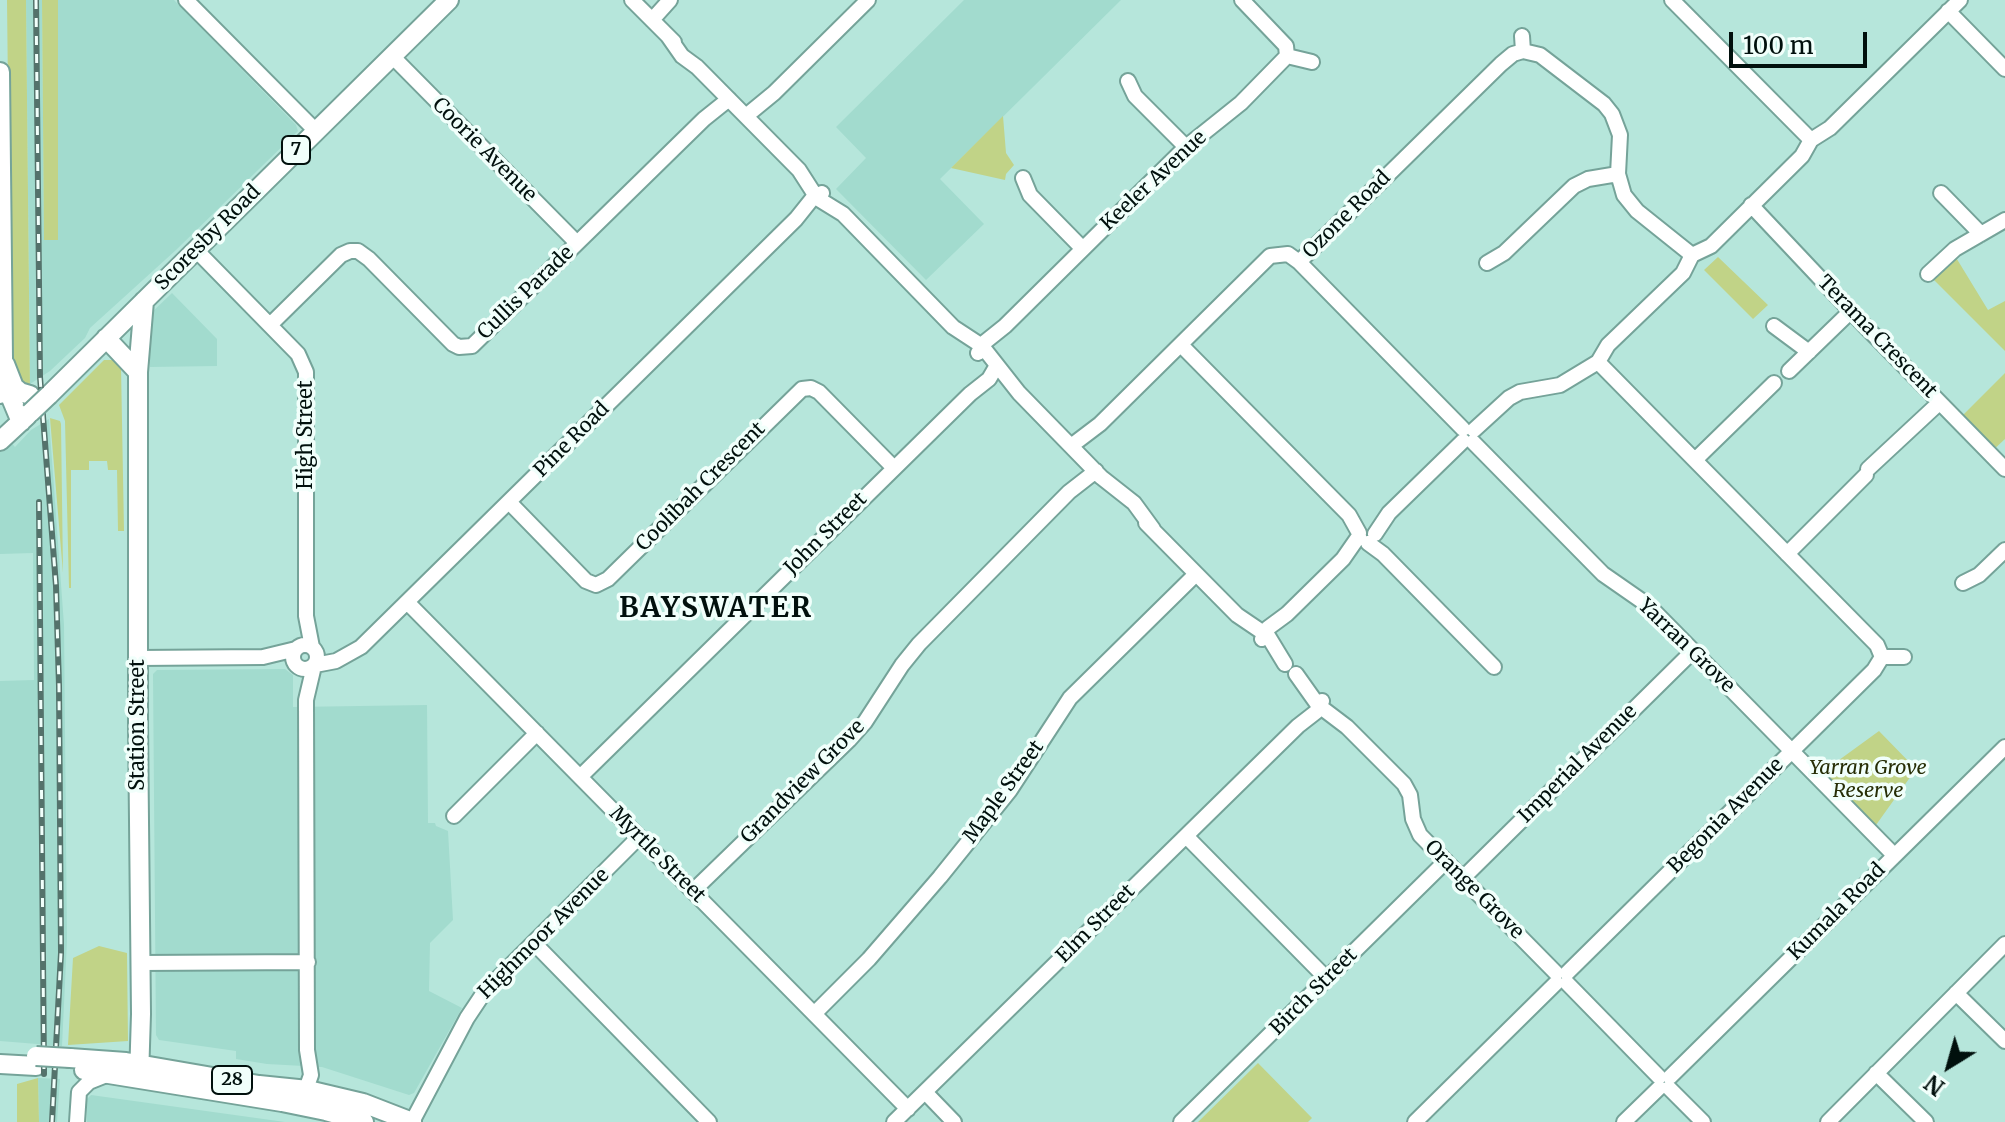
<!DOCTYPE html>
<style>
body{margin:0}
#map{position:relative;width:2005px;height:1122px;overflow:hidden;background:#b6e6db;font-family:Merriweather,serif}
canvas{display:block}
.north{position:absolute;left:1909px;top:1026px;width:80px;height:80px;-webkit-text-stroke:6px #f1fffb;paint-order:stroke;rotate:217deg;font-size:22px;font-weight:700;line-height:32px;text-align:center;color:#01100d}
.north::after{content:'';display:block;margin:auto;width:28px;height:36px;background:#01100d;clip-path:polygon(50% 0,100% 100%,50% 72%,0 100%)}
.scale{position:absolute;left:1729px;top:32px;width:138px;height:36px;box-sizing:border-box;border:4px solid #01100d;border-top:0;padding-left:10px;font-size:24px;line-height:28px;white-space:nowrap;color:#01100d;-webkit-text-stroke:6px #f1fffb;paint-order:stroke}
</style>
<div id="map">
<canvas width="2005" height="1122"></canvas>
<div class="north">N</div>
<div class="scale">100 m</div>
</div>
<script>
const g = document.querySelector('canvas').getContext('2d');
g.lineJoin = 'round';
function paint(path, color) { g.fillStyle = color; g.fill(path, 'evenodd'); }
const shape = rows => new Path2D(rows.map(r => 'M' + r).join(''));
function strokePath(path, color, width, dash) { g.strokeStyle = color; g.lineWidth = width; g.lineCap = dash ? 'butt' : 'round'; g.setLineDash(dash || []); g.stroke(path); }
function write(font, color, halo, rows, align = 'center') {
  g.font = font + ' Merriweather,serif'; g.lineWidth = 7; g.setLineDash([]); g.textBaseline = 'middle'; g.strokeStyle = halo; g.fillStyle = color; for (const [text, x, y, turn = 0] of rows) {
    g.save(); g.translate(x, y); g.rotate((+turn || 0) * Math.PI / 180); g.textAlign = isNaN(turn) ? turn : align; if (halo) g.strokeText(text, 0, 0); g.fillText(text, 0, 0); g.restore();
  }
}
const built = shape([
 [26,0,42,0,44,240,58,240,58,0,174,0,296,125,298,131,176,250,90,328,85,338,68,354,50,371,30,384],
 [964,0,1121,0,940,179,984,224,926,280,836,189,866,158,836,127],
 [172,293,217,339,217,366,150,367,149,315],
 [49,419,64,625,67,941,62,1046,0,1041,0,681,34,680,33,553,0,554,0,430,15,447,31,430],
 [285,669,293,675,293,707,427,705,428,823,435,823,436,826,448,831,453,920,430,943,429,991,462,1008,414,1093,409,1095,322,1067,267,1064,236,1059,236,1051,159,1040,156,1035,153,674,157,670],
 [38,1078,60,1079,57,1122,39,1122],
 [91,1095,249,1117,285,1122,87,1122,87,1099]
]);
const green = shape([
 [7,0,26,0,30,390,24,390,11,364],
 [42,0,58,0,58,240,44,240],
 [1003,116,1006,153,1014,165,1006,174,1005,180,951,168],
 [1952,251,1988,310,2005,301,2005,351,1928,274],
 [1718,257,1768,305,1753,319,1704,270],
 [104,360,114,360,121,367,124,531,118,531,117,470,108,470,107,461,89,461,89,470,71,470,71,588,69,588,65,421,59,405],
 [2005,373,2005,439,1990,453,1957,421],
 [50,418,60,421,61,424,63,573],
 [1879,731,1916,769,1871,832,1817,776],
 [99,946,127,953,128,1041,68,1045,73,958],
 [1258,1063,1312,1118,1308,1122,1198,1122],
 [38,1078,39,1122,17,1122,17,1084]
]);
const minor = shape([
 [186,0,316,131],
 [632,0,674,42],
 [1242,0,1286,46,1287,56],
 [1672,0,1811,140],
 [1948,11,2005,69],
 [652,20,670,0],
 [668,36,682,56,697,67,799,170,817,198,843,214,953,327,982,346,1019,393,1101,477,1134,503,1153,529],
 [1523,51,1540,55,1604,104,1612,114,1620,135,1618,174,1624,195,1637,211,1692,255],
 [392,56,577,243],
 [1128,81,1135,96,1186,147],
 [746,116,774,93,868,0],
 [1023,178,1030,195,1083,249],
 [1941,193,1981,234],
 [1751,205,1864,325,2005,469],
 [196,250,298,354,306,372,306,616,312,647],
 [1299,262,1463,429],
 [1487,263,1504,253,1574,186,1588,179,1618,174],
 [1928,274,1955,249,2005,220],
 [270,325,341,255,350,251,358,251,369,259,453,344,459,347,472,346,704,119,729,99],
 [1774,326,1809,352],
 [1181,345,1349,515,1359,533],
 [978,353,985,342,1005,326,1186,147,1241,103,1287,56,1312,62],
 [1789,371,1851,311],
 [1474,430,1509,398,1520,392,1560,385,1598,362,1608,345,1683,273,1692,255,1711,246,1802,156,1811,140,1830,128,1960,0],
 [1473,442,1603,574,1649,606,1894,855],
 [1071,446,1100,424,1270,256,1288,254,1299,262,1501,64,1513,54,1523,51,1522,36],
 [1695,460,1774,383],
 [1868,469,1939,403],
 [509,502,586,581,596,585,608,579,802,389,811,388,819,392,894,468],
 [1146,523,1237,615,1268,636,1285,664],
 [1375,534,1389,513,1463,441],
 [1368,543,1383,554,1494,667],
 [1787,554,1866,475],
 [1963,583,1979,575,2005,550],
 [407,602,908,1109],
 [1262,639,1268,628,1287,614,1343,559,1359,536],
 '293 657a12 12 0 1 1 24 0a12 12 0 1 1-24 0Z',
 [1882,657,1904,657],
 [138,658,263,657,296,649],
 [315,665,336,661,361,647,796,219,812,199,822,193],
 [1296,674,1318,705,1347,727,1404,784,1410,795,1413,819,1420,835,1556,973],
 [580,777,970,394,989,379,996,367],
 [454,816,537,733],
 [1186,836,1327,979],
 [1463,878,1693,651],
 [693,891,849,740,865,722,902,665,919,644,1069,492,1096,471],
 [534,943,709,1122],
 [140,963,308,962],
 [1567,973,1874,670,1882,657,1877,645,1598,362],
 [1567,983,1659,1077],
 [1956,993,2005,1041],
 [814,1014,869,959,940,877,1010,790,1070,698,1196,574],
 [1876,1073,1926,1122],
 [1670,1077,2005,747],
 [1669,1088,1703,1122],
 [925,1092,954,1122],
 [303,1098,311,1075,307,1050,306,700,314,666],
 [77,1122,79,1092,89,1082,109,1074],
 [412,1122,467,1018,485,991,639,837],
 [894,1122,1298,726,1316,712,1322,701],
 [1181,1122,1446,861],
 [1415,1122,1556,983],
 [1624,1122,1659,1088],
 [1828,1122,2005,944]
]);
const major = shape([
 [0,72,3,358,0,394],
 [106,338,138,372],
 [5,364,14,387,20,392,30,395],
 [3,379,21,422],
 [49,395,449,0],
 [0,441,27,416],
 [70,1058,126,1062,259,1085,308,1090,363,1103,412,1122],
 [0,1064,36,1066],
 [84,1070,282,1102,326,1111,364,1122],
 [139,1078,141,1014,138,725,138,372,144,301]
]);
const rail = shape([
 [36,0,40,377,56,586,59,686,61,953,52,1122],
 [39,502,44,1074]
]);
const majorBridge = shape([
 [30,413,49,395],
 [36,1056,70,1058]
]);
const shields = [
 [296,150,28],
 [232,1080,40]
];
const shieldNames = [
 ["7",296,150],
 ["28",232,1080]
];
const streetNames = [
 ["Coorie Avenue",484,150,45],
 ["Keeler Avenue",1154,181,-43],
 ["Ozone Road",1347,215,-45],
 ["Scoresby Road",208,238,-45],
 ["Cullis Parade",526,293,-44],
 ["Terama Crescent",1877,337,46],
 ["High Street",306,435,-90],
 ["Pine Road",572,440,-45],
 ["Coolibah Crescent",701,487,-45],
 ["John Street",826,534,-45],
 ["Yarran Grove",1686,646,44],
 ["Station Street",138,725,-90],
 ["Imperial Avenue",1578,764,-45],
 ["Grandview Grove",803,782,-45],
 ["Maple Street",1004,792,-54],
 ["Begonia Avenue",1726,816,-45],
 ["Myrtle Street",657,855,45],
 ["Orange Grove",1474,890,45],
 ["Kumala Road",1837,912,-45],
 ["Elm Street",1096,924,-45],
 ["Highmoor Avenue",544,934,-45],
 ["Birch Street",1314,992,-45]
];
const parkNames = [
 ["Yarran Grove",1868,768],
 ["Reserve",1868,791]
];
const districtNames = [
 ["BAYSWATER",716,609]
];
paint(built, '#a2dbce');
paint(green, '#c1d387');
strokePath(minor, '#75a399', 18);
strokePath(major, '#75a399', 22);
strokePath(minor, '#fff', 14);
strokePath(major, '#fff', 18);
strokePath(rail, '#54726b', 6);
strokePath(rail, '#f1fffb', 3, [9]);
strokePath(majorBridge, '#75a399', 22, []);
strokePath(majorBridge, '#fff', 18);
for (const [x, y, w] of shields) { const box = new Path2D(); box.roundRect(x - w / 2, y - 14, w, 28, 6); g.fillStyle = '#f1fffb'; g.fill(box); strokePath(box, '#01100d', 2); }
write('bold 18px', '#01100d', null, shieldNames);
write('20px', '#01100d', '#f1fffb', streetNames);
write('italic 20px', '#272e06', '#f1fffb', parkNames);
g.letterSpacing = '2px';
write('bold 28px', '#01100d', '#f1fffb', districtNames);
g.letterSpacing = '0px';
</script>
